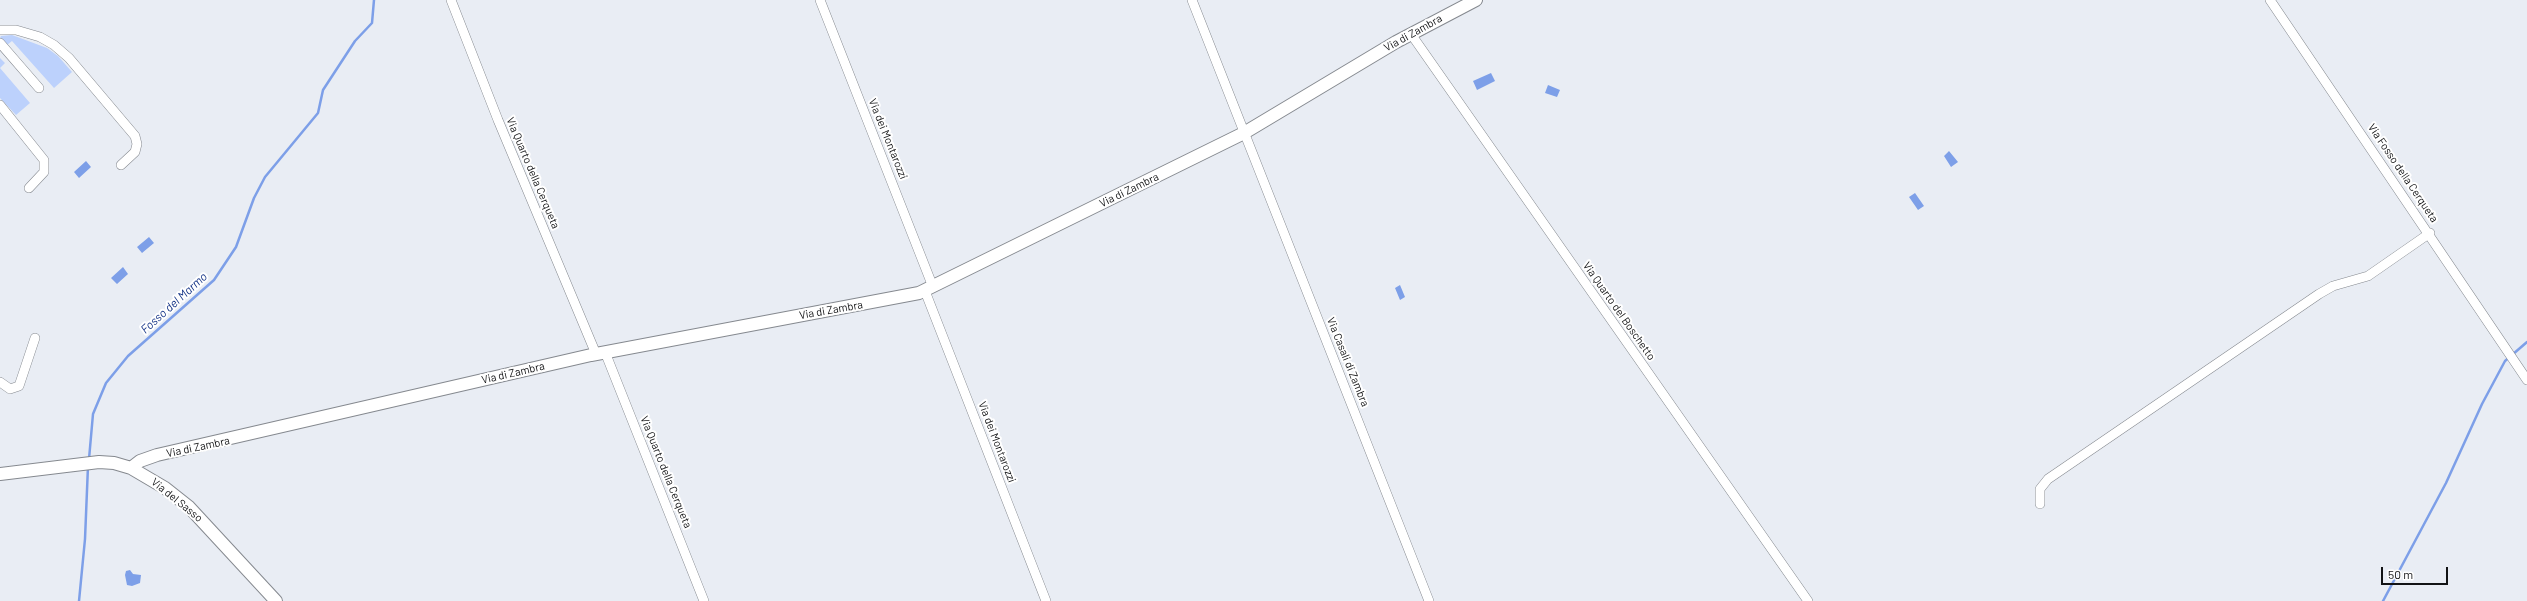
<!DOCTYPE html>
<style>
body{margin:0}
#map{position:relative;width:2527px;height:601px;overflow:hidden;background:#e9edf4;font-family:Barlow,sans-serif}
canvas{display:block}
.scale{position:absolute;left:2381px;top:567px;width:67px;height:18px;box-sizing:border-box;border:2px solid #121315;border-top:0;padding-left:5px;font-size:12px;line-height:14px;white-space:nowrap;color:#121315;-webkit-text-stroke:3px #fff;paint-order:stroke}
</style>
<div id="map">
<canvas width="2527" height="601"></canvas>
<div class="scale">50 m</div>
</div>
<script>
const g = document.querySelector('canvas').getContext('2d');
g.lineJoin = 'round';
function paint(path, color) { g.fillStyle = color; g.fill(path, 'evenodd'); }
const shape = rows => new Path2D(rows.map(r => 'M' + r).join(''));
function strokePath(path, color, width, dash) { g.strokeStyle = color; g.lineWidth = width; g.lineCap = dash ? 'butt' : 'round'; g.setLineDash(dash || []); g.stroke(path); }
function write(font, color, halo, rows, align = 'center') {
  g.font = font + ' Barlow,sans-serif'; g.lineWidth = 4; g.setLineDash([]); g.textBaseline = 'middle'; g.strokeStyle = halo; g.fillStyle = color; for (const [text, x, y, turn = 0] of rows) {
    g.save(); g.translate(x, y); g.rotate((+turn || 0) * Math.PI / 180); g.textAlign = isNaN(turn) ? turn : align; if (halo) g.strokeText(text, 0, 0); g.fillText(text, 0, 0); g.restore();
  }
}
const green = shape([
 [12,35,47,48,58,56,72,72,54,88,12,41,7,45,0,38,1,36],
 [0,58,5,63,0,68,30,103,16,115,0,98]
]);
const water = shape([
 [1491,73,1495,81,1477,90,1473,81],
 [1548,85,1560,90,1557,97,1545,93],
 [1949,151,1958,162,1951,167,1944,156],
 [86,161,91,167,79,178,74,172],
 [1915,193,1924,206,1918,210,1909,197],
 [149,237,154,243,142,253,137,247],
 [123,267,128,274,117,284,111,278],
 [1400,285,1405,297,1400,300,1395,288],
 [130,570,133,574,141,575,140,583,132,586,127,585,125,575,126,571]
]);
const stream = shape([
 [89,459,93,414,106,383,128,356,214,280,236,247,254,198,265,177,318,113,323,90,355,41,372,23,374,0],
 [79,601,85,539,88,466],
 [2383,601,2446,483,2482,404,2505,361,2527,342]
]);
const minor = shape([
 [451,0,498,120,596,354],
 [820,0,933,287],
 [1192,0,1429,601],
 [2270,0,2527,380],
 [0,30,16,30,40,37,54,45,69,58,135,136,137,144,135,152,121,165],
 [1411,34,1808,601],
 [0,43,39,88],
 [0,105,44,160,44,172,29,188],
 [925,291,1046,601],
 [605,352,704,601],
 [0,382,10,389,19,386,35,338],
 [2040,504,2040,489,2048,479,2319,294,2333,286,2368,276,2430,233]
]);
const tertiary = shape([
 [131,468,140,461,157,455,591,355,919,293,1244,133,1396,42,1476,0],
 [0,474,99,462,114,463,131,468,165,488,189,507,276,601]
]);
const streetNames = [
 ["Via di Zambra",1413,33,-29],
 ["Via dei Montarozzi",888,139,68],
 ["Via Quarto della Cerqueta",533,173,67],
 ["Via Fosso della Cerqueta",2403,173,56],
 ["Via di Zambra",1129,190,-26],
 ["Via di Zambra",831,310,-10],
 ["Via Quarto del Boschetto",1619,311,55],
 ["Via Casali di Zambra",1348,362,68],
 ["Via di Zambra",513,373,-13],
 ["Via dei Montarozzi",997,442,69],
 ["Via di Zambra",198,447,-12],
 ["Via Quarto della Cerqueta",666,472,68],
 ["Via del Sasso",177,500,39]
];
const waterNames = [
 ["Fosso del Marmo",174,303,-42]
];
paint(green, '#bcd1fc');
paint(water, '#7d9fe8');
strokePath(stream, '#7d9fe8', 2.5);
strokePath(minor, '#85898f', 10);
strokePath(tertiary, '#85898f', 14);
strokePath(minor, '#fff', 9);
strokePath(tertiary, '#fff', 12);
write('11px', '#121315', '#fff', streetNames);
write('italic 12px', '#143386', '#fff', waterNames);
</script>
